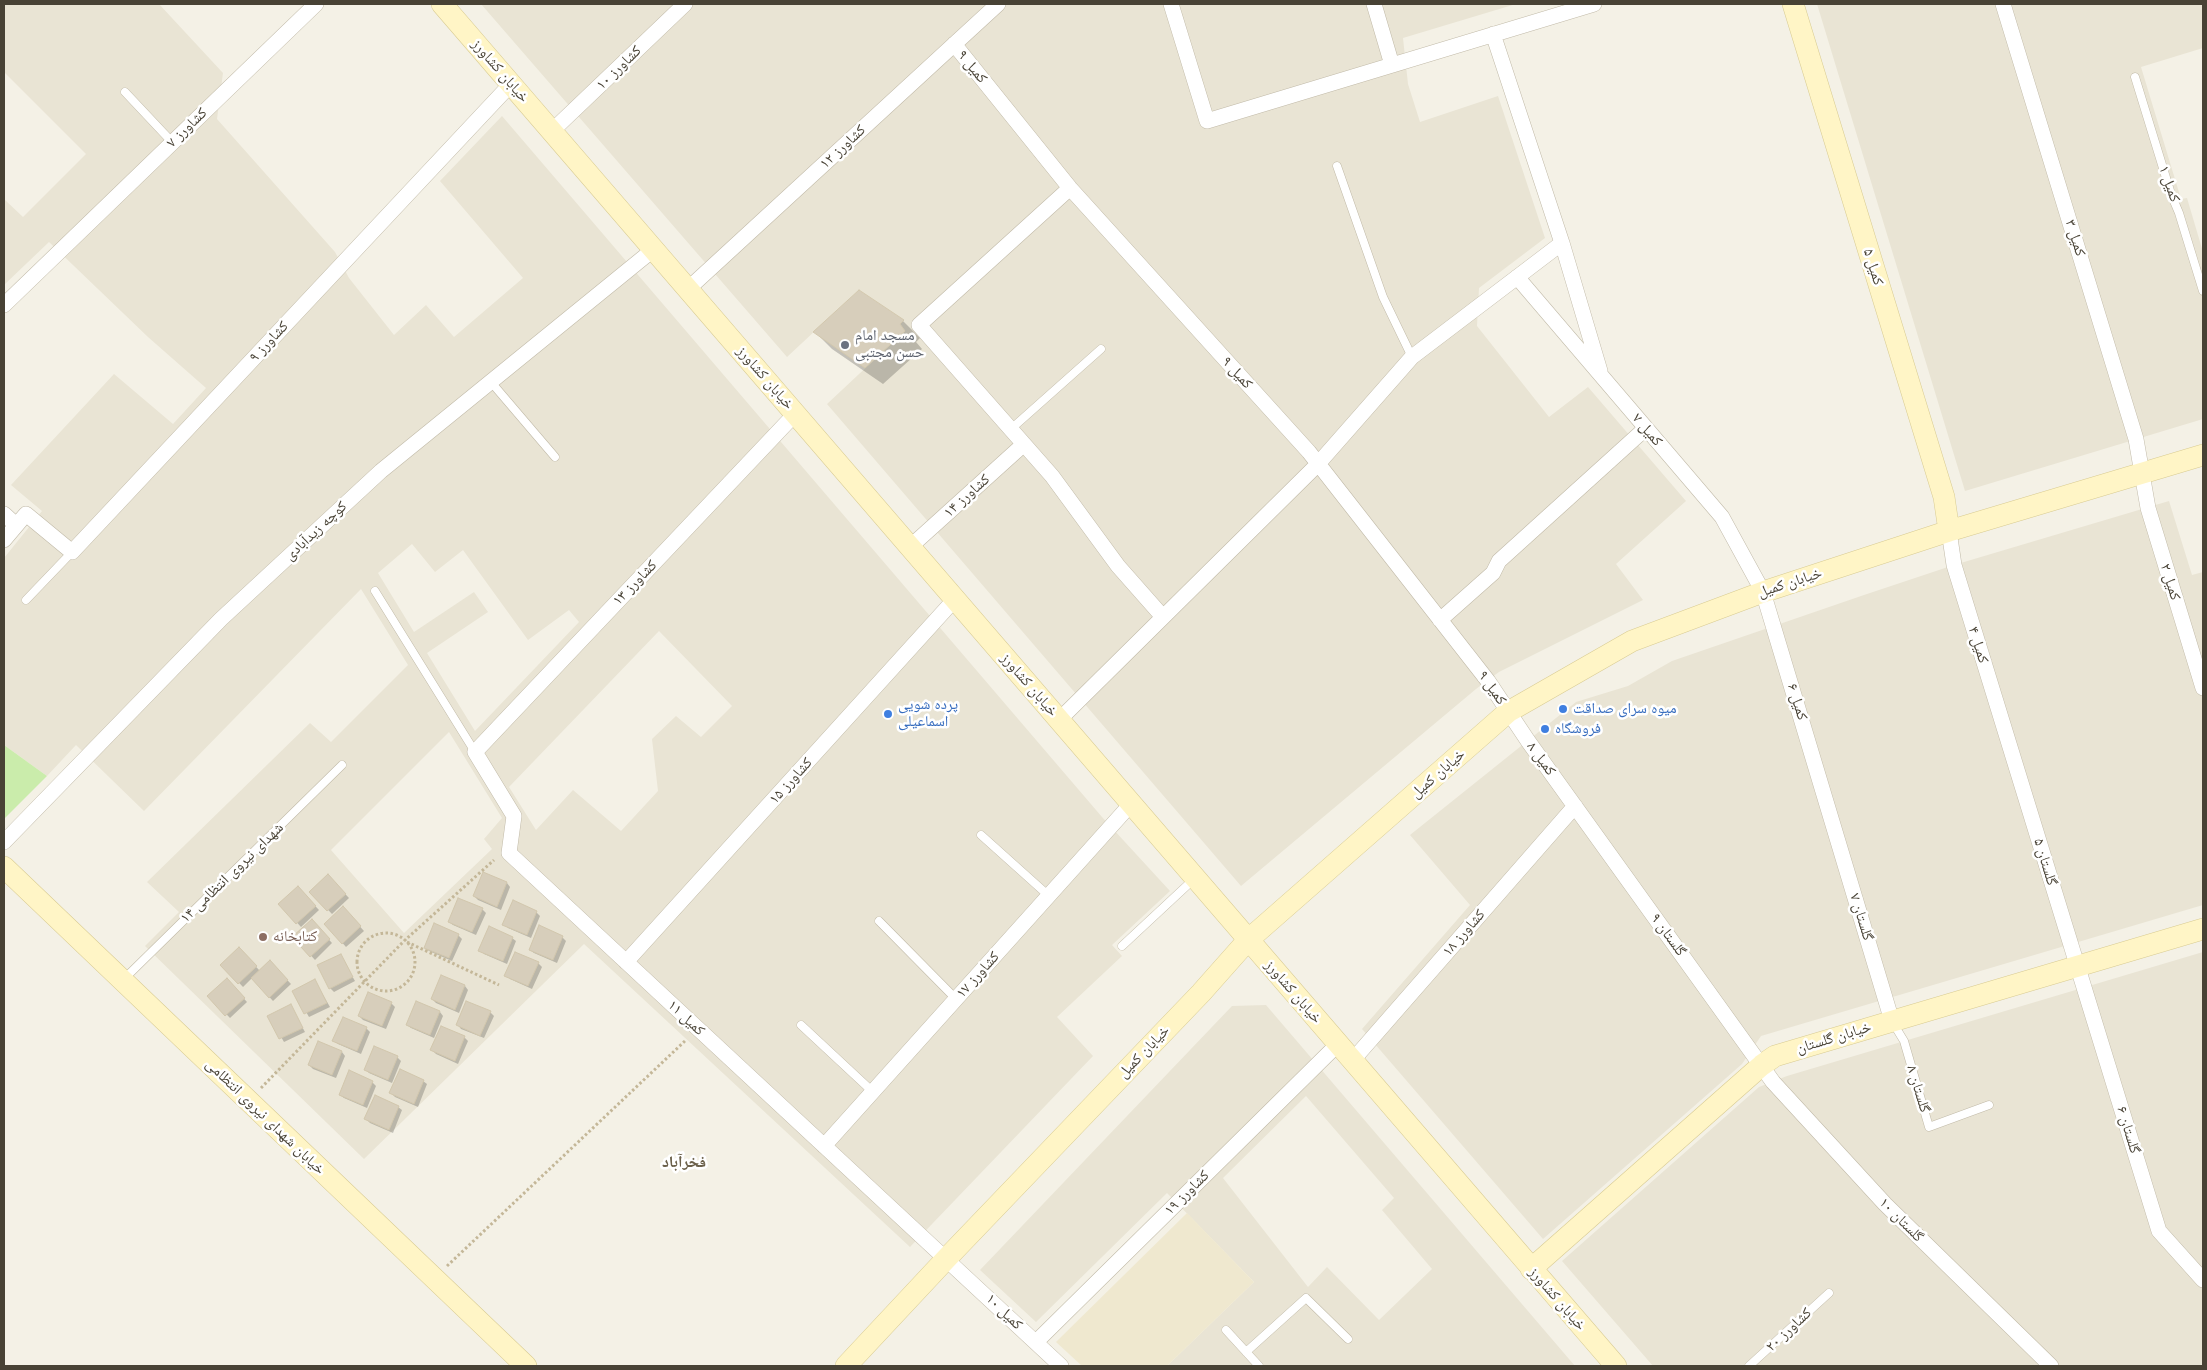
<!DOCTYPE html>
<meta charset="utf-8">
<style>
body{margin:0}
#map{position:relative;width:2207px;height:1370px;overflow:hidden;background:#f4f1e6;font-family:Helvetica,sans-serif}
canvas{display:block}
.frame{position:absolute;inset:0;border:5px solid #484235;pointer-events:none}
</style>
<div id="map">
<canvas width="2207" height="1370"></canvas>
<div class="frame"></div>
</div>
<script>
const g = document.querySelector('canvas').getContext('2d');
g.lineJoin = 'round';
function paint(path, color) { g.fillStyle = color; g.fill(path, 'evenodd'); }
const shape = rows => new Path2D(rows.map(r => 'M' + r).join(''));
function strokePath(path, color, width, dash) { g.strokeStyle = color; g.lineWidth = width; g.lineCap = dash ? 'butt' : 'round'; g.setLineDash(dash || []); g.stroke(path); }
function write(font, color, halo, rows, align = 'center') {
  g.font = font + ' Helvetica,"Noto Naskh Arabic",sans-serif'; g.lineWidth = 5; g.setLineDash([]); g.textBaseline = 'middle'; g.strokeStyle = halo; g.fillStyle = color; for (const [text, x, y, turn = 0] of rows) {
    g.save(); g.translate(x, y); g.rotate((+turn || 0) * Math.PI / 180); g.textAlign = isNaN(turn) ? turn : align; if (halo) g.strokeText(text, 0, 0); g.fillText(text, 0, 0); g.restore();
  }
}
const residential = shape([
 [4,4,159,4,223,73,217,119,335,252,349,278,394,335,426,305,454,337,523,278,440,181,502,116,1102,817,1170,891,1112,945,1122,956,1057,1017,1093,1056,910,1247,584,944,364,1159,145,946,179,912,147,882,310,723,331,742,408,665,361,589,144,811,76,745,47,776,4,745,4,558,42,511,11,485,114,374,173,424,206,388,148,337,49,242,4,285,4,199,23,217,86,154,4,72],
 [412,544,435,572,463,550,528,640,569,610,579,622,475,731,427,653,488,612,474,592,414,632,378,573],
 [659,631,732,706,701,737,676,716,652,739,658,791,621,831,573,790,536,830,509,787],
 [449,732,502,818,484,839,492,849,404,933,331,850],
 [481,4,1516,4,1403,38,1408,84,1420,122,1498,96,1545,238,1479,288,1477,326,1549,417,1588,387,1686,501,1616,564,1643,600,1499,672,1476,689,1241,886,827,404,905,331,900,324,904,320,859,290,787,357],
 [1817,4,2203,4,2203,48,2141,67,2181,199,2187,198,2203,252,2203,419,1965,491],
 [2169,501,2192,575,2203,572,2203,905,1761,1036,1742,1064,1543,1239,1362,1029,1470,905,1410,835,1576,702,1628,686,1672,661,1864,595,1954,565],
 [2203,952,2203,1366,1653,1366,1562,1261,1759,1087,1787,1076],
 [1266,1005,1575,1366,1167,1366,1254,1282,1167,1193,1036,1322,980,1270,1232,1006],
 [1306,1096,1394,1198,1382,1210,1432,1269,1379,1320,1327,1267,1308,1287,1223,1178]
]);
const education = shape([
 [1187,1213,1254,1282,1167,1366,1082,1366,1056,1342]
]);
const green = shape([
 [4,745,47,776,4,819]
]);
const shadow = shape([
 [859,292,903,321,920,338,916,342,922,349,883,384,832,349,815,332],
 [484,874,507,883,510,887,501,910,478,900,474,896],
 [328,876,349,898,332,914,311,892],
 [298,888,319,910,301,927,280,904],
 [343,908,364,931,346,947,326,924],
 [482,909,486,913,476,935,453,925,449,922],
 [536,912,540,916,531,938,508,928,504,924],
 [312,921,332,943,315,960,294,937],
 [458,935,462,939,452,961,429,951,426,948],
 [562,937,566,941,557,963,534,953,530,950],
 [512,938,516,941,507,964,484,954,480,950],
 [239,949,260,971,270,962,291,984,273,1001,252,978,243,987,222,965],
 [340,955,355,981,334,992,330,988],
 [538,963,542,967,532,989,510,979,506,975],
 [442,977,465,986,468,990,459,1013,436,1003,432,999],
 [227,980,247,1002,230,1018,209,996],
 [315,981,330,1007,309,1017,294,991],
 [417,1002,440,1012,443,1016,434,1038,411,1028,407,1025],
 [391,1003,395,1007,386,1029,363,1020,359,1016],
 [290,1005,305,1032,284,1042,269,1016],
 [490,1012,494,1016,484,1038,461,1029,458,1025],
 [366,1028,370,1032,361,1054,338,1044,334,1041],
 [464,1037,468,1041,458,1064,436,1054,432,1050],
 [319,1042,342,1052,345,1056,336,1078,313,1069,309,1065],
 [397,1057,401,1061,392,1083,369,1073,365,1069],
 [423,1081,427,1084,418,1107,395,1097,391,1093],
 [372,1082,376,1086,367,1108,344,1098,340,1095],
 [398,1107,402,1110,393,1133,370,1123,366,1119]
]);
const building = shape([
 [859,290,904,320,900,324,905,331,865,368,813,332,859,290],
 [483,872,507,882,497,907,473,896,483,872],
 [328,874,346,894,327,911,309,892,328,874],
 [298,886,316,906,296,924,278,904,298,886],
 [458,898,483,908,472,932,448,922,458,898],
 [513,900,537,911,527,935,502,925,513,900],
 [343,906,361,926,342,944,324,924,343,906],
 [312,919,330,939,310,957,292,937,312,919],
 [434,923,459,934,449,958,424,948,434,923],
 [539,925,563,936,553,960,529,950,539,925],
 [489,926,513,937,503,961,478,951,489,926],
 [239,947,257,966,238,984,220,965,239,947],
 [515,952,539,962,528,986,504,976,515,952],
 [341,954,353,977,329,989,317,965,341,954],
 [270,960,288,980,269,998,251,978,270,960],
 [441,975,465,985,455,1010,431,999,441,975],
 [227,978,245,998,225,1016,207,996,227,978],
 [315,979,327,1003,304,1014,292,991,315,979],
 [368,992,392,1002,382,1026,358,1016,368,992],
 [416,1001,440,1011,430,1035,406,1025,416,1001],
 [466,1001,491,1011,480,1036,456,1025,466,1001],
 [291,1004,303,1028,279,1039,267,1016,291,1004],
 [343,1017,367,1027,357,1051,332,1041,343,1017],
 [441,1026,465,1036,455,1061,430,1050,441,1026],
 [318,1041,342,1051,332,1075,308,1065,318,1041],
 [374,1046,398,1056,388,1080,364,1070,374,1046],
 [400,1069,424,1080,414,1104,389,1093,400,1069],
 [349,1070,373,1081,363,1105,339,1095,349,1070],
 [375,1095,399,1106,389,1130,364,1119,375,1095]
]);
const path = shape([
 '357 962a29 29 0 1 1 58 0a29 29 0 1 1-58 0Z',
 [407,942,499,985],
 [261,1088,404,941,494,860],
 [447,1266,686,1040]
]);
const lane = shape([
 [2135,77,2171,194,2179,213,2203,291],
 [125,92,172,142],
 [1337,166,1383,297,1412,357],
 [491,382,555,457],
 [1011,429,1101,349],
 [375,591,475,752],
 [26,600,72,552],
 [981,835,1049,896],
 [879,921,956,999],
 [1122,946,1194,879],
 [124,979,342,765],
 [1893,1023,1904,1041,1929,1127,1989,1105],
 [801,1025,873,1092],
 [1226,1330,1259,1366],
 [1246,1352,1306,1298,1348,1339],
 [1749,1366,1829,1293]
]);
const street = shape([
 [1171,4,1207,121,1594,4],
 [1374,4,1392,65],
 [2003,4,2136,439,2148,508,2203,688],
 [1493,34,1562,243,1600,371],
 [954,44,1070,188,1309,452,1488,681,1528,741,1773,1082,1885,1204,2051,1366],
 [552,131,685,4],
 [1070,188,919,325,1052,476,1118,566,1163,617],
 [1517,277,1722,517,1763,592,1892,1021],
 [688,289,998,4],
 [4,305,316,4],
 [795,414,475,752,514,816,509,853,1061,1366],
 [4,514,16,525],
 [1949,531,1954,565,2159,1231,2203,1280],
 [4,540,26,514,72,552,511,84],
 [910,547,1024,444],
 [1440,620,1493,573,1499,561,1646,428],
 [1059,720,1317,465,1412,357,1562,243],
 [4,842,221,619,381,471,654,249],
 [626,962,955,599],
 [1352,1061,1575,806],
 [824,1146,1131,804],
 [1036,1342,1338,1044]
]);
const secondary = shape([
 [442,4,1616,1366],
 [1793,4,1944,497,1949,531],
 [4,867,526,1366],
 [1531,1269,1762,1065,1775,1056,2203,929],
 [846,1366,946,1259,1201,993,1248,940,1508,712,1632,641,1763,592,1949,531,2203,455]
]);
const markers = [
 [845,345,5,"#6b7280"],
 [1563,709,5,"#3f7fe0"],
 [888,714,5,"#3f7fe0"],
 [1545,729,5,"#3f7fe0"],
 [263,937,5,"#8d6e63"]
];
const streetNames = [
 ["کمیل ۹",972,67,51],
 ["کشاورز ۱۰",619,68,-44],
 ["خیابان کشاورز",500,71,49],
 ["کشاورز ۷",187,128,-44],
 ["کشاورز ۱۲",843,147,-43],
 ["کمیل ۱",2169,184,71],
 ["کمیل ۳",2075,238,73],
 ["کمیل ۵",1873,267,73],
 ["کشاورز ۹",269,342,-47],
 ["کمیل ۹",1237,373,48],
 ["خیابان کشاورز",765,378,49],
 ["کمیل ۷",1647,430,50],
 ["کشاورز ۱۴",967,496,-42],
 ["کوچه زیدآبادی",316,531,-43],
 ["کمیل ۲",2170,582,73],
 ["کشاورز ۱۳",635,583,-46],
 ["خیابان کمیل",1790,583,-18],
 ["کمیل ۴",1978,645,73],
 ["خیابان کشاورز",1029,685,49],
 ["کمیل ۹",1492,688,55],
 ["کمیل ۶",1797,702,73],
 ["کمیل ۸",1541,759,54],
 ["خیابان کمیل",1438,774,-41],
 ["کشاورز ۱۵",791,781,-48],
 ["گلستان ۵",2045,862,73],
 ["شهدای نیروی انتظامی ۱۴",232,873,-44],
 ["گلستان ۷",1861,917,73],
 ["کشاورز ۱۸",1464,933,-49],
 ["گلستان ۹",1668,935,54],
 ["کشاورز ۱۷",978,975,-48],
 ["خیابان کشاورز",1293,992,49],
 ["کمیل ۱۱",686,1018,43],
 ["خیابان گلستان",1834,1038,-17],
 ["خیابان کمیل",1144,1052,-46],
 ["گلستان ۸",1918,1089,73],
 ["خیابان شهدای نیروی انتظامی",265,1117,44],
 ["گلستان ۶",2128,1130,73],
 ["کشاورز ۱۹",1187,1193,-45],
 ["گلستان ۱۰",1901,1220,45],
 ["خیابان کشاورز",1557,1299,49],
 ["کمیل ۱۰",1004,1312,44],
 ["کشاورز ۲۰",1789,1330,-43]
];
const worshipNames = [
 ["مسجد امام",855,336],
 ["حسن مجتبی",855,353]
];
const shopNames = [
 ["پرده شویی",898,705],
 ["اسماعیلی",898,722],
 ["میوه سرای صداقت",1573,709],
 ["فروشگاه",1555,729]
];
const educationNames = [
 ["کتابخانه",273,937]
];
const neighbourhoodNames = [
 ["فخرآباد",684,1163]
];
paint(residential, '#e9e4d4');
paint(education, '#efe8cf');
paint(green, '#caecab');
paint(shadow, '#0003');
paint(building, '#d7cebb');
strokePath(building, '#d2c7ad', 1);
strokePath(lane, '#c1baa8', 9);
strokePath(street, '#c1baa8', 16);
strokePath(secondary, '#d8cb92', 22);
strokePath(path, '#c4b798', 3, [2.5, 2.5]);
strokePath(lane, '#fff', 8);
strokePath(street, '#fff', 15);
strokePath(secondary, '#fff5c6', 21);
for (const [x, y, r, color] of markers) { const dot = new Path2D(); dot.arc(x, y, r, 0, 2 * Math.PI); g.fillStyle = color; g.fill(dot); strokePath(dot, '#fff', 2); }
write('15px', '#484235', '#fff', streetNames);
write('15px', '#5b616d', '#fff', worshipNames, 'left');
write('15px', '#366cbe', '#fff', shopNames, 'left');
write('15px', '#785e54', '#fff', educationNames, 'left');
write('bold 16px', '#6c614b', '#fff', neighbourhoodNames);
</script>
